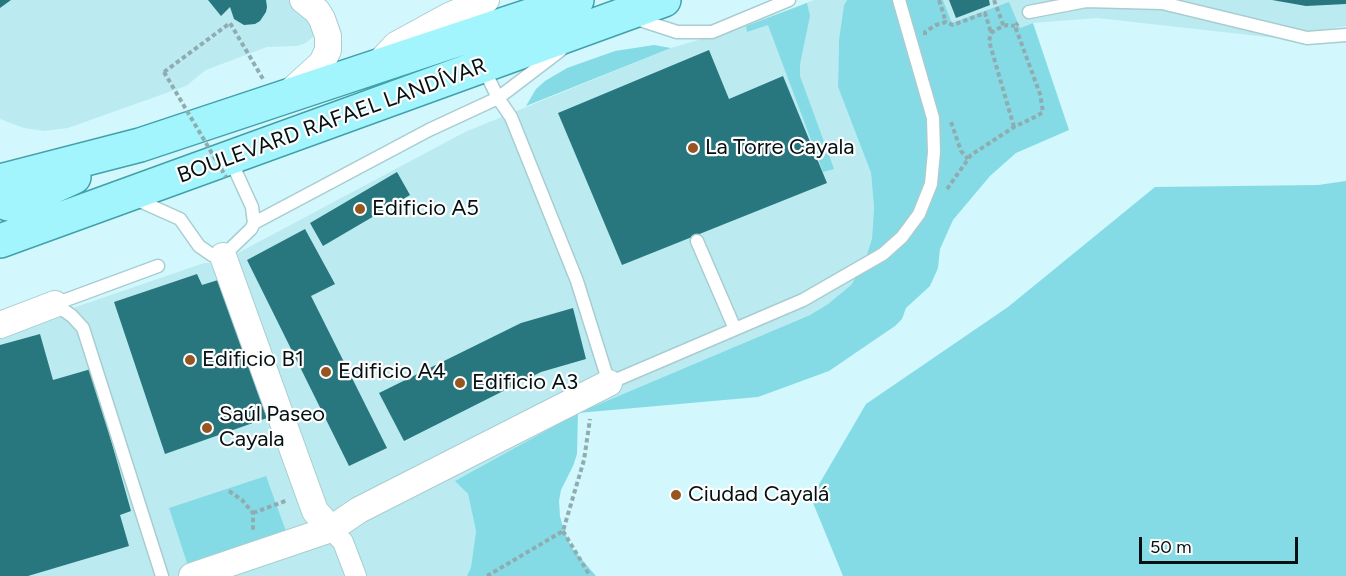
<!DOCTYPE html>
<meta charset="utf-8">
<style>
body{margin:0}
#map{position:relative;width:1346px;height:576px;overflow:hidden;background:#d2f8fd;font-family:Figtree,sans-serif}
canvas{display:block}
.scale{position:absolute;left:1139px;top:537px;width:159px;height:27px;box-sizing:border-box;border:3px solid #041012;border-top:0;padding-left:8px;font-size:18px;line-height:21px;white-space:nowrap;color:#041012;-webkit-text-stroke:4px #fdfdfd;paint-order:stroke}
</style>
<div id="map">
<canvas width="1346" height="576"></canvas>
<div class="scale">50 m</div>
</div>
<script>
const g = document.querySelector('canvas').getContext('2d');
g.lineJoin = 'round';
function paint(path, color) { g.fillStyle = color; g.fill(path, 'evenodd'); }
const shape = rows => new Path2D(rows.map(r => 'M' + r).join(''));
function strokePath(path, color, width, dash) { g.strokeStyle = color; g.lineWidth = width; g.lineCap = dash ? 'butt' : 'round'; g.setLineDash(dash || []); g.stroke(path); }
function write(font, color, halo, rows, align = 'center') {
  g.font = font + ' Figtree,sans-serif'; g.lineWidth = 4.5; g.setLineDash([]); g.textBaseline = 'middle'; g.strokeStyle = halo; g.fillStyle = color; for (const [text, x, y, turn = 0] of rows) {
    g.save(); g.translate(x, y); g.rotate((+turn || 0) * Math.PI / 180); g.textAlign = isNaN(turn) ? turn : align; if (halo) g.strokeText(text, 0, 0); g.fillText(text, 0, 0); g.restore();
  }
}
const built = shape([
 [0,0,310,0,318,32,306,43,297,46,267,47,206,70,186,86,68,128,44,131,24,128,0,119],
 [814,0,847,0,844,5,839,39,838,87,871,173,874,208,872,237,864,264,851,285,828,304,810,315,578,413,456,481,468,494,476,531,471,567,467,576,0,576,0,333,204,263,219,263,465,132,671,48,746,26],
 [943,0,1346,0,1346,26,1276,38,1097,18,1033,23,1020,28,952,23]
]);
const green = shape([
 [847,0,943,0,952,23,1009,2,1020,28,1033,23,1069,130,1016,153,990,176,953,220,940,249,938,268,930,286,906,308,902,319,895,326,829,371,758,397,578,413,577,454,573,466,561,490,559,501,560,516,564,531,572,548,596,576,467,576,471,567,476,531,468,494,455,481,578,413,810,315,828,304,851,285,864,264,872,238,874,208,871,173,838,87,839,39,844,5],
 [807,3,810,16,800,64,800,76,834,169,823,172,768,25,747,32,746,26],
 [654,45,671,48,526,106,536,89,545,81,567,68,615,51],
 [1346,181,1346,576,843,576,811,498,866,404,1008,307,1155,187,1318,185],
 [266,476,287,534,189,569,169,508]
]);
const building = shape([
 [0,0,11,0,0,8],
 [208,0,266,0,267,7,266,12,260,21,255,24,244,25,234,19,230,7,221,16],
 [949,0,989,0,990,5,956,18],
 [1272,0,1346,0,1346,4,1306,6],
 [709,50,729,99,783,76,827,183,622,265,558,113],
 [397,172,410,195,323,246,310,223],
 [305,229,335,284,311,296,387,448,349,466,247,260],
 [197,274,202,285,218,280,267,418,165,454,114,302],
 [573,308,586,359,541,372,404,441,379,393,521,323],
 [40,334,53,380,91,369,131,511,120,515,129,546,28,576,0,576,0,345]
]);
const path = shape([
 [939,0,946,22],
 [994,0,1004,27],
 [925,35,925,32,936,25,946,22,953,25,985,13,991,33],
 [164,72,230,23,263,79],
 [951,122,961,151,968,159],
 [1014,127,989,41,991,33,997,29,1007,25,1015,26],
 [947,189,971,155,1014,127,1037,116,1043,112,1040,94,1015,26,1018,23],
 [229,491,242,500,253,513,253,532],
 [253,513,288,500],
 [563,531,590,576],
 [487,576,563,531,584,460,590,419]
]);
const service = shape([
 [1029,12,1086,1,1162,3,1307,38,1346,35],
 [634,18,677,32,712,32,789,0],
 [483,67,498,98,511,117,577,281,609,383,803,300,883,254,902,237,919,214,931,184,934,152,933,118,899,0],
 [238,159,236,172,252,207,254,223],
 [133,198,180,219,199,246,212,255,223,256,251,229,254,223,429,130,498,98,561,50],
 [697,241,735,329],
 [158,266,55,304,72,316,83,328,162,576]
]);
const pedestrian = shape([
 [331,529,343,542,356,576]
]);
const minor = shape([
 [379,63,396,45,449,16,486,0],
 [290,92,322,63,328,50,328,36,322,19,317,11,303,0],
 [223,256,315,511,331,529],
 [0,325,55,304],
 [192,576,331,529,359,510,609,383]
]);
const primary = shape([
 [0,181,140,145,577,0],
 [8,204,48,189,74,177],
 [0,241,664,0]
]);
const pathBridge = shape([
 [164,72,226,177]
]);
const markers = [
 [693,148,6,"#965521"],
 [360,209,6,"#965521"],
 [190,360,6,"#965521"],
 [326,372,6,"#965521"],
 [460,383,6,"#965521"],
 [207,428,6,"#965521"],
 [676,495,6,"#965521"]
];
const streetNames = [
 ["BOULEVARD RAFAEL LANDÍVAR",332,121,-20]
];
const poiNames = [
 ["La Torre Cayala",705,148],
 ["Edificio A5",372,209],
 ["Edificio B1",202,360],
 ["Edificio A4",338,372],
 ["Edificio A3",472,383],
 ["Saúl Paseo",219,415],
 ["Cayala",219,440],
 ["Ciudad Cayalá",688,495]
];
paint(built, '#bbebf0');
paint(green, '#85dbe5');
paint(building, '#28777f');
strokePath(service, '#a8cdd1', 15);
strokePath(pedestrian, '#a8cdd1', 22);
strokePath(minor, '#a8cdd1', 28);
strokePath(primary, '#42a0aa', 36);
strokePath(path, '#8fadb1', 4, [4.5, 3]);
strokePath(service, '#fff', 12);
strokePath(pedestrian, '#fff', 20);
strokePath(minor, '#fff', 26);
strokePath(primary, '#a2f5fd', 33);
strokePath(pathBridge, '#8fadb1', 4, [4.5, 3]);
for (const [x, y, r, color] of markers) { const dot = new Path2D(); dot.arc(x, y, r, 0, 2 * Math.PI); g.fillStyle = color; g.fill(dot); strokePath(dot, '#fdfdfd', 2); }
write('22px', '#041012', '#fdfdfd', streetNames);
write('22px', '#041012', '#fdfdfd', poiNames, 'left');
</script>
